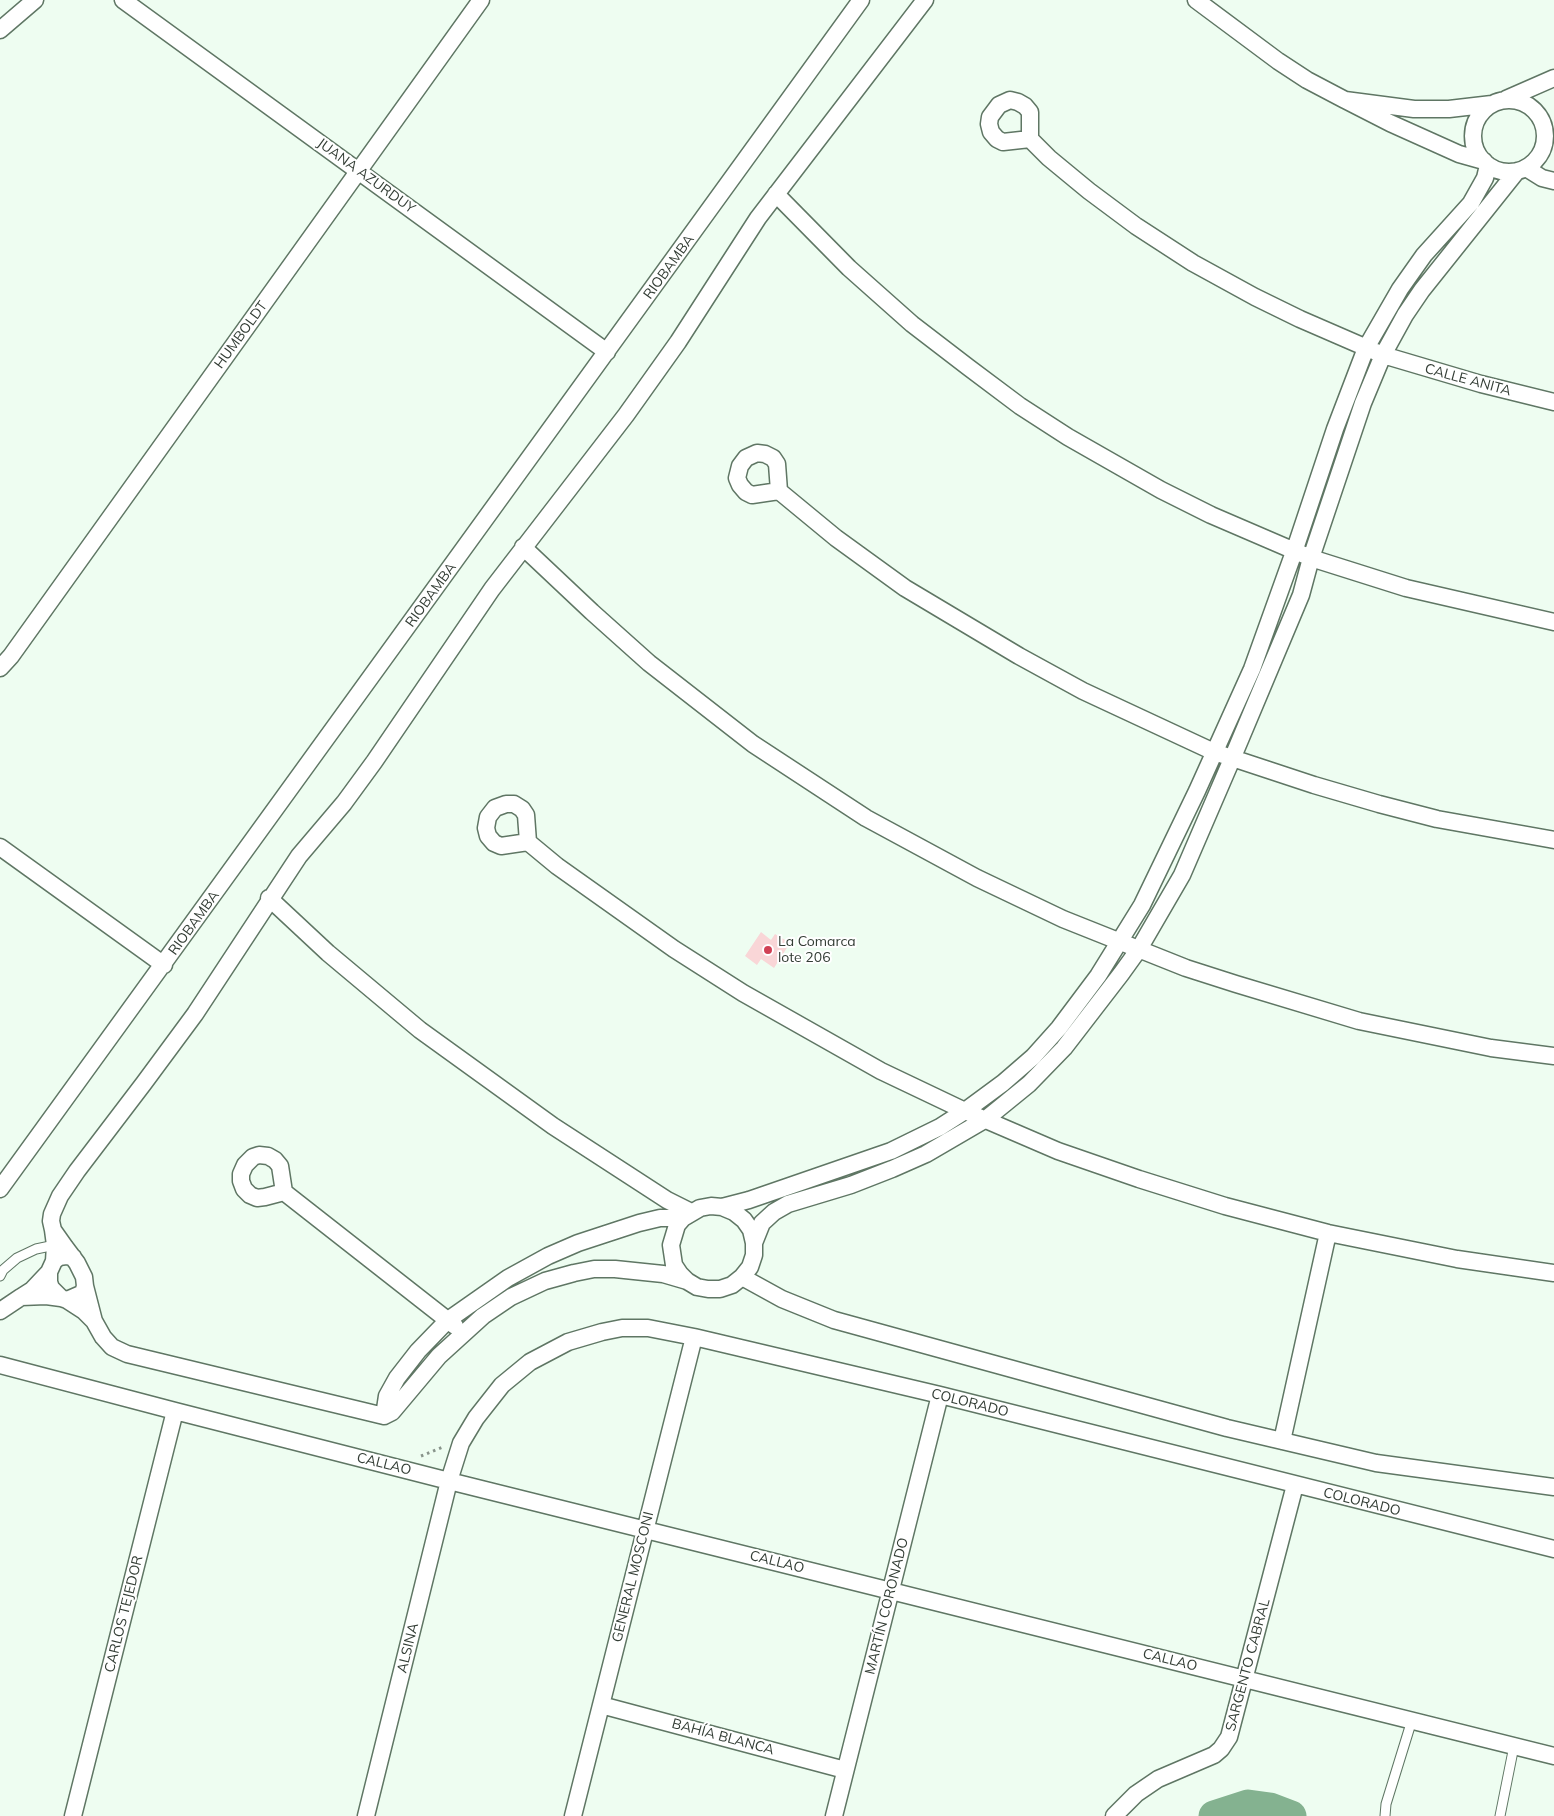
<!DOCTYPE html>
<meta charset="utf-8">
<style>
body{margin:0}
canvas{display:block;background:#eefdf1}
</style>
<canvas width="1554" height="1816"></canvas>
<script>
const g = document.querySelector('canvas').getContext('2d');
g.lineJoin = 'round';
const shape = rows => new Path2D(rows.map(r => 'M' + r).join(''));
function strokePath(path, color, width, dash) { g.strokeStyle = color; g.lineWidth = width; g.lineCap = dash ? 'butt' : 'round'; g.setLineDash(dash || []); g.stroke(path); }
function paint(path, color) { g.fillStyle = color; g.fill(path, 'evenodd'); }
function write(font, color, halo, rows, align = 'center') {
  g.font = font + ' Mulish,sans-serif'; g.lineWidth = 4; g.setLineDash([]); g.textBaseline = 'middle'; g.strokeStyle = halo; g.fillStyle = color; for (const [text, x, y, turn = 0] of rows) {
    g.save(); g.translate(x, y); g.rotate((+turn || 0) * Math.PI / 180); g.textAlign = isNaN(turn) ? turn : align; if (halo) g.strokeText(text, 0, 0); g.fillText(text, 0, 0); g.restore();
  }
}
const river = shape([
 [1214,1816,1248,1805,1270,1808,1291,1816]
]);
const building = shape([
 [761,932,771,940,775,934,790,943,774,968,761,959,757,965,745,956]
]);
const path = shape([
 [421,1456,443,1447]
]);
const service = shape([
 [0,1276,3,1270,17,1258,36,1249,55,1245],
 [1385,1816,1386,1804,1412,1720],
 [1500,1816,1514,1746]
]);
const minor = shape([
 [123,0,607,352],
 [1196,0,1278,61,1307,80,1345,100],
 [0,30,35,0],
 [1506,99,1554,78],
 '1473 136a36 36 0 1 1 72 0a36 36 0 1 1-72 0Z',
 [1030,139,1003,142,997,139,991,132,989,124,990,117,999,105,1010,100,1018,102,1025,106,1030,112,1030,139,1049,158,1089,191,1136,226,1193,263,1255,297,1300,319,1383,355,1481,384,1554,402],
 [1484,161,1459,154,1390,123,1345,100,1414,109,1449,109,1492,104],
 [1526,168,1542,178,1554,181],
 [776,194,849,268,912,324,968,367,1020,406,1068,437,1161,490,1211,515,1311,558,1406,588,1554,622],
 [779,491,752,495,746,492,740,485,737,478,740,466,746,458,757,453,765,454,773,458,777,464,779,491,836,538,905,588,1019,656,1083,691,1214,752,1314,785,1379,804,1437,819,1554,840],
 [523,547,592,612,649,663,753,744,866,818,977,878,1063,919,1186,968,1236,984,1359,1021,1491,1048,1554,1056],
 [0,668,11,656,481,0],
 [528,842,501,846,494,843,488,836,486,828,488,817,495,808,506,804,514,804,522,809,526,815,528,842,557,866,674,949,743,993,881,1071,965,1111,1058,1151,1139,1179,1225,1206,1328,1233,1457,1259,1554,1273],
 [0,847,164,965],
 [269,898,328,953,420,1030,553,1126,667,1200,691,1212],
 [0,1189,861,0],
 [284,1192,265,1197,257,1198,250,1195,244,1189,241,1181,241,1174,245,1165,253,1157,259,1155,268,1156,275,1160,280,1166,284,1192,455,1326],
 [722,1207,749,1200,891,1151,940,1127,965,1111,1003,1083,1033,1057,1059,1028,1098,976,1142,905,1197,791,1252,669,1294,552,1335,429,1366,348,1400,289,1424,255,1471,203,1485,178,1488,165],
 [53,1230,51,1221,52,1214,60,1196,77,1171,144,1083,195,1014,299,856,344,803,374,762,492,589,626,415,678,342,758,218,925,0],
 [754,1243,762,1223,774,1212,788,1204,851,1185,892,1169,926,1154,986,1119,1029,1084,1064,1048,1121,974,1139,949,1182,875,1232,759,1301,595,1311,558,1363,403,1383,355,1405,315,1422,290,1517,171],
 [54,1261,55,1245,53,1230,65,1247,77,1263,84,1277,85,1286,83,1293,67,1300,61,1298,51,1288,49,1282,49,1272,54,1261,59,1257,66,1256,73,1257],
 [49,1272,32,1290,21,1297,46,1296,61,1298],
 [742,1277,782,1299,834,1320,1227,1428,1376,1463,1554,1487],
 [67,1300,84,1311,94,1321,85,1286],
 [0,1311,21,1297],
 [94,1321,103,1337,112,1347,127,1354,384,1416,392,1412,439,1356,483,1316,511,1297,545,1281,574,1273,594,1269,615,1269,663,1274,687,1281],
 [0,1365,175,1411,449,1481,1554,1756],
 [384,1416,387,1396,397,1378,418,1351,448,1320,508,1278,548,1256,578,1243,639,1223,660,1218,683,1218,700,1208,711,1206,722,1207,734,1212,744,1220,751,1230,754,1243,754,1255,750,1267,742,1277,732,1285,720,1289,708,1289,697,1287,687,1281,680,1274,674,1265,671,1245,677,1225,683,1218],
 [1282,1441,1328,1233],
 [601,1705,845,1770],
 [73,1816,175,1411],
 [366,1816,449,1481,461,1443,476,1418,502,1385,530,1362,568,1342,602,1332,622,1328,648,1328,694,1337,940,1395,1554,1549],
 [573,1816,694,1337],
 [834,1816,940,1395],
 [1114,1816,1136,1794,1158,1779,1214,1755,1221,1749,1229,1737,1295,1485]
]);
const markers = [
 [768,950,5,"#d14155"]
];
const streetNames = [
 ["JUANA AZURDUY",366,176,36],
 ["RIOBAMBA",669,267,-54],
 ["HUMBOLDT",241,335,-54],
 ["CALLE ANITA",1468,380,15],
 ["RIOBAMBA",431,595,-54],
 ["RIOBAMBA",194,923,-54],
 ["COLORADO",970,1403,14],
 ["CALLAO",384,1464,14],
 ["COLORADO",1362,1502,14],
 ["CALLAO",777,1562,14],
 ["GENERAL MOSCONI",633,1577,-76],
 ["MARTÍN CORONADO",887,1606,-76],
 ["CARLOS TEJEDOR",124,1614,-76],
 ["ALSINA",408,1648,-76],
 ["CALLAO",1170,1660,14],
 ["SARGENTO CABRAL",1248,1665,-75],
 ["BAHÍA BLANCA",723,1737,15]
];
const poiNames = [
 ["La Comarca",778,942],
 ["lote 206",778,958]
];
strokePath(river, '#84b290', 31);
paint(building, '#f9d6d7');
strokePath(service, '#5f7664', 11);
strokePath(minor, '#5f7664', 19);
strokePath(path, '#88948b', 3, [2.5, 4]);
strokePath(service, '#fff', 9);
strokePath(minor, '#fff', 16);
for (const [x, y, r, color] of markers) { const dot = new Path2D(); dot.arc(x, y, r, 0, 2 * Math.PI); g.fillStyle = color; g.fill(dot); strokePath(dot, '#fff', 2); }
write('14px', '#333d35', '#fff', streetNames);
write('14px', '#333d35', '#fff', poiNames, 'left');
</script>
